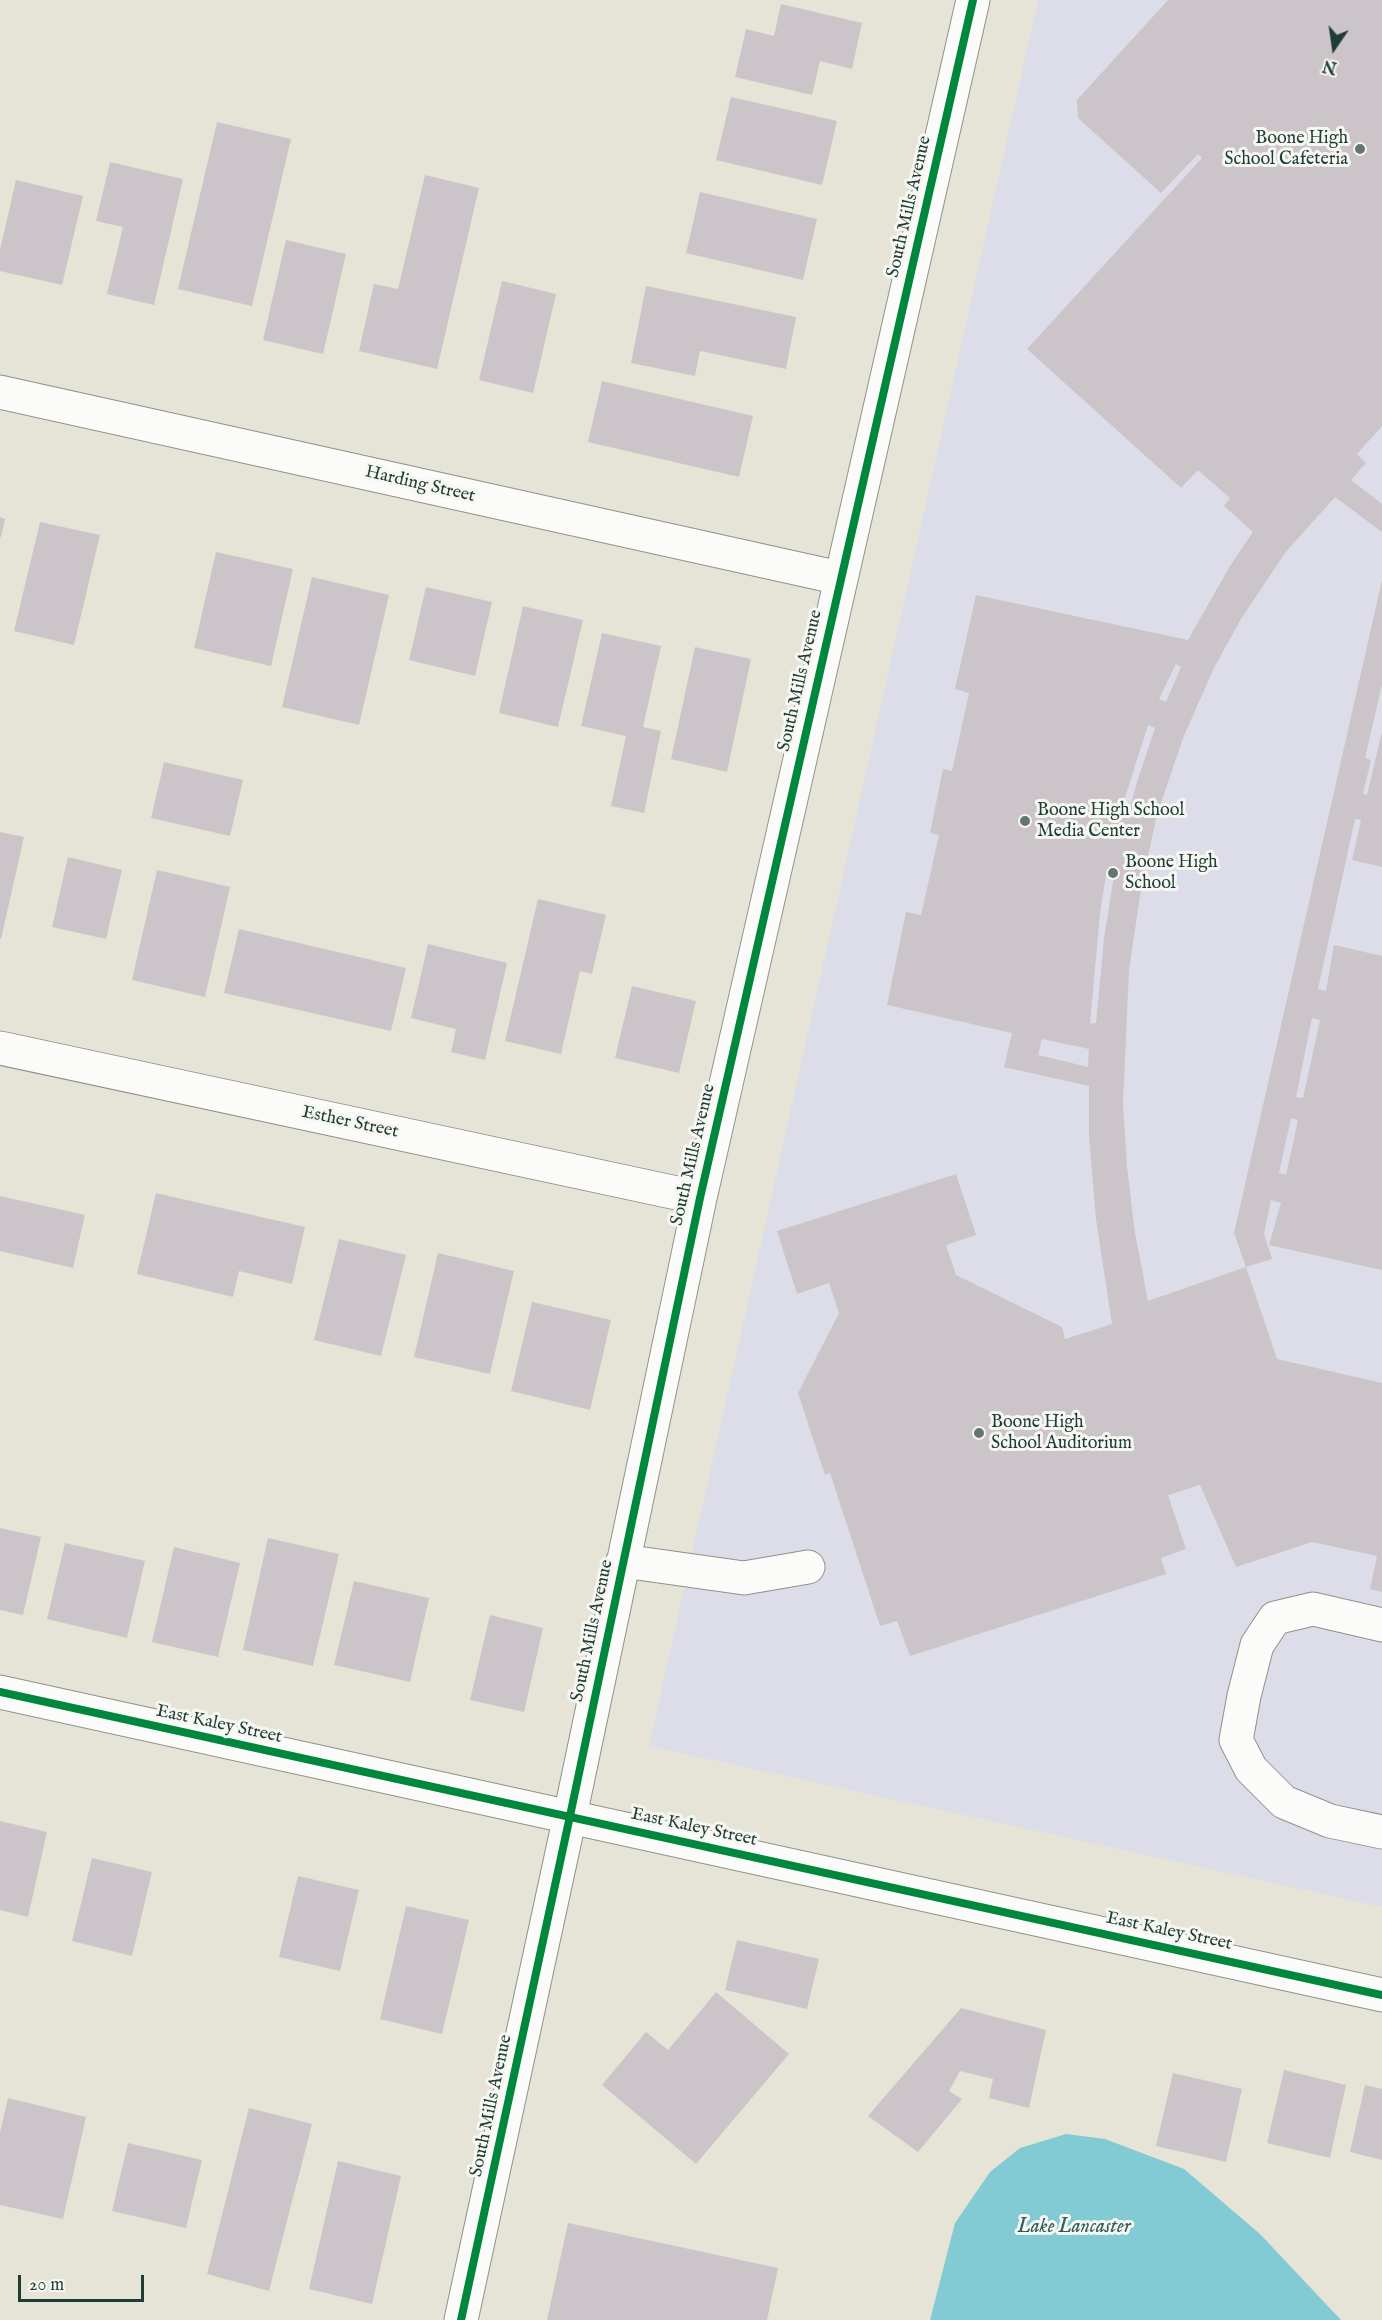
<!DOCTYPE html>
<style>
body{margin:0}
#map{position:relative;width:1382px;height:2320px;overflow:hidden;background:#e6e4d6;font-family:"IM FELL English",serif}
canvas{display:block}
.north{position:absolute;left:1304px;top:18px;width:60px;height:60px;-webkit-text-stroke:4px #f6f6f2;paint-order:stroke;rotate:193deg;font-size:16px;font-weight:700;line-height:24px;text-align:center;color:#1f3d34}
.north::after{content:'';display:block;margin:auto;width:21px;height:27px;background:#1f3d34;clip-path:polygon(50% 0,100% 100%,50% 72%,0 100%)}
.scale{position:absolute;left:18px;top:2275px;width:126px;height:27px;box-sizing:border-box;border:3px solid #1f3d34;border-top:0;padding-left:8px;font-size:18px;line-height:21px;white-space:nowrap;color:#1f3d34;-webkit-text-stroke:4px #f6f6f2;paint-order:stroke}
</style>
<div id="map">
<canvas width="1382" height="2320"></canvas>
<div class="north">N</div>
<div class="scale">20 m</div>
</div>
<script>
const g = document.querySelector('canvas').getContext('2d');
g.lineJoin = 'round';
function paint(path, color) { g.fillStyle = color; g.fill(path, 'evenodd'); }
const shape = rows => new Path2D(rows.map(r => 'M' + r).join(''));
function strokePath(path, color, width, dash) { g.strokeStyle = color; g.lineWidth = width; g.lineCap = dash ? 'butt' : 'round'; g.setLineDash(dash || []); g.stroke(path); }
function write(font, color, halo, rows, align = 'center') {
  g.font = font + ' "IM FELL English",serif'; g.lineWidth = 6; g.setLineDash([]); g.textBaseline = 'middle'; g.strokeStyle = halo; g.fillStyle = color; for (const [text, x, y, turn = 0] of rows) {
    g.save(); g.translate(x, y); g.rotate((+turn || 0) * Math.PI / 180); g.textAlign = isNaN(turn) ? turn : align; if (halo) g.strokeText(text, 0, 0); g.fillText(text, 0, 0); g.restore();
  }
}
const built = shape([
 [1038,0,1382,0,1382,1907,649,1746]
]);
const water = shape([
 [1066,2134,1105,2139,1184,2169,1260,2234,1341,2320,930,2320,955,2223,990,2172,1020,2148]
]);
const building = shape([
 [1168,0,1382,0,1382,426,1357,454,1366,463,1351,480,1382,504,1382,532,1335,497,1285,553,1241,619,1214,668,1183,738,1157,815,1142,883,1129,970,1123,1104,1127,1167,1135,1233,1148,1301,1246,1267,1234,1233,1382,580,1382,685,1365,758,1371,760,1363,794,1367,795,1382,732,1382,867,1352,860,1361,820,1355,819,1318,989,1326,991,1334,945,1382,956,1382,1270,1269,1245,1281,1203,1271,1200,1264,1234,1272,1259,1246,1267,1277,1359,1382,1383,1382,1592,1370,1589,1377,1556,1312,1542,1236,1567,1200,1485,1168,1495,1186,1549,1161,1558,1166,1574,910,1656,897,1621,880,1626,830,1473,825,1475,798,1393,839,1313,829,1283,797,1294,777,1231,956,1174,976,1235,946,1245,956,1275,1062,1327,1065,1339,1112,1324,1096,1219,1089,1136,1089,1086,1004,1067,1012,1033,887,1005,906,912,921,915,939,835,930,833,943,769,952,771,969,693,955,689,976,595,1188,640,1230,566,1253,532,1224,506,1230,498,1198,470,1181,488,1027,349,1202,158,1198,154,1161,193,1078,118,1077,100],
 [1176,664,1181,667,1166,702,1159,699],
 [1148,725,1155,728,1137,782,1129,811,1121,810],
 [1106,874,1114,875,1104,939,1096,1023,1090,1024,1100,914],
 [1312,1018,1320,1020,1303,1098,1296,1097],
 [1042,1039,1089,1049,1088,1067,1038,1055],
 [1291,1118,1298,1120,1286,1175,1279,1173],
 [781,4,862,23,852,69,820,61,812,95,735,77,746,29,774,36],
 [731,97,837,121,822,185,716,160],
 [217,122,291,139,252,306,178,289],
 [110,162,183,179,154,305,107,294,123,227,96,221],
 [425,175,479,188,437,369,359,351,374,284,398,289],
 [16,180,83,196,62,285,0,271,0,250],
 [700,192,817,219,803,280,686,253],
 [286,240,346,254,323,354,263,340],
 [502,281,556,294,533,393,479,380],
 [646,286,796,317,786,369,700,351,695,376,631,363],
 [602,381,753,416,739,477,588,442],
 [0,517,5,519,1,537,0,537],
 [40,522,100,535,74,645,14,631],
 [216,552,293,569,271,666,194,648],
 [312,577,389,595,359,725,282,707],
 [426,587,492,602,475,676,409,660],
 [523,606,583,620,558,727,499,713],
 [602,633,661,646,643,727,661,731,644,813,611,806,626,736,581,726],
 [695,647,751,659,727,772,671,759],
 [164,762,243,780,230,836,151,818],
 [0,832,24,837,1,939,0,939],
 [68,857,122,870,106,939,52,927],
 [157,870,230,887,205,997,132,980],
 [538,899,606,915,592,974,580,971,561,1054,505,1041],
 [239,929,406,968,391,1031,224,993],
 [428,944,507,963,485,1060,451,1052,456,1029,411,1018],
 [632,986,696,1001,679,1073,615,1058],
 [156,1193,305,1227,292,1284,239,1271,233,1297,137,1274],
 [0,1196,85,1215,73,1268,0,1251],
 [339,1239,406,1255,381,1356,314,1340],
 [438,1253,514,1271,490,1374,414,1357],
 [532,1302,611,1320,590,1410,511,1391],
 [0,1528,41,1537,23,1615,0,1610],
 [268,1538,339,1554,313,1666,243,1650],
 [65,1543,145,1561,127,1638,47,1619],
 [174,1547,240,1563,218,1657,152,1642],
 [354,1581,429,1598,410,1682,334,1665],
 [490,1615,543,1628,524,1712,470,1700],
 [0,1821,47,1832,28,1917,0,1910],
 [92,1858,152,1872,132,1956,72,1941],
 [298,1876,359,1890,340,1971,279,1957],
 [406,1906,469,1920,442,2034,380,2019],
 [737,1940,819,1959,807,2009,725,1990],
 [716,1992,789,2054,696,2164,602,2085,646,2032,668,2050],
 [961,2008,1046,2030,1029,2108,989,2098,993,2079,960,2071,949,2091,962,2099,918,2152,868,2116],
 [1284,2070,1346,2085,1330,2158,1267,2143],
 [1173,2073,1242,2089,1226,2162,1156,2146],
 [1365,2085,1382,2089,1382,2160,1350,2152],
 [8,2098,86,2117,63,2219,0,2205,0,2132],
 [249,2108,312,2124,269,2291,207,2274],
 [128,2143,202,2160,186,2228,112,2211],
 [338,2161,401,2176,372,2304,309,2289],
 [568,2223,778,2268,767,2320,547,2320]
]);
const minor = shape([
 [0,392,840,578],
 [0,1048,700,1198],
 [623,1561,744,1578,808,1567],
 [1382,1625,1313,1609,1275,1618,1257,1645,1244,1696,1236,1740,1251,1769,1284,1802,1330,1821,1382,1832],
 [0,1692,1382,1995],
 [461,2320,570,1816,700,1198,973,0]
]);
const cycleway = shape([
 [0,1692,1382,1995],
 [461,2320,570,1816,700,1198,973,0]
]);
const markers = [
 [1360,149,6,"#65776d"],
 [1025,821,6,"#65776d"],
 [1113,873,6,"#65776d"],
 [979,1433,6,"#65776d"]
];
const poiNames = [
 ["Boone High",1348,139,"right"],
 ["School Cafeteria",1348,160,"right"],
 ["Boone High School",1037,811],
 ["Media Center",1037,832],
 ["Boone High",1125,863],
 ["School",1125,884],
 ["Boone High",991,1423],
 ["School Auditorium",991,1444]
];
const streetNames = [
 ["South Mills Avenue",910,207,-77],
 ["Harding Street",420,485,13],
 ["South Mills Avenue",801,681,-77],
 ["Esther Street",350,1123,12],
 ["South Mills Avenue",694,1155,-77],
 ["South Mills Avenue",593,1631,-78],
 ["East Kaley Street",219,1725,12],
 ["East Kaley Street",694,1828,12],
 ["East Kaley Street",1169,1932,12],
 ["South Mills Avenue",492,2106,-78]
];
const waterNames = [
 ["Lake Lancaster",1074,2228]
];
paint(built, '#dddde9');
paint(water, '#82cad4');
paint(building, '#cbc5c9');
strokePath(minor, '#8e928a', 35);
strokePath(minor, '#fbfbf9', 33);
strokePath(cycleway, '#00873e', 8);
for (const [x, y, r, color] of markers) { const dot = new Path2D(); dot.arc(x, y, r, 0, 2 * Math.PI); g.fillStyle = color; g.fill(dot); strokePath(dot, '#f6f6f2', 2); }
write('18px', '#1f3d34', '#f6f6f2', poiNames, 'left');
write('18px', '#1f3d34', '#f6f6f2', streetNames);
write('italic 20px', '#2d5e5c', '#f6f6f2', waterNames);
</script>
